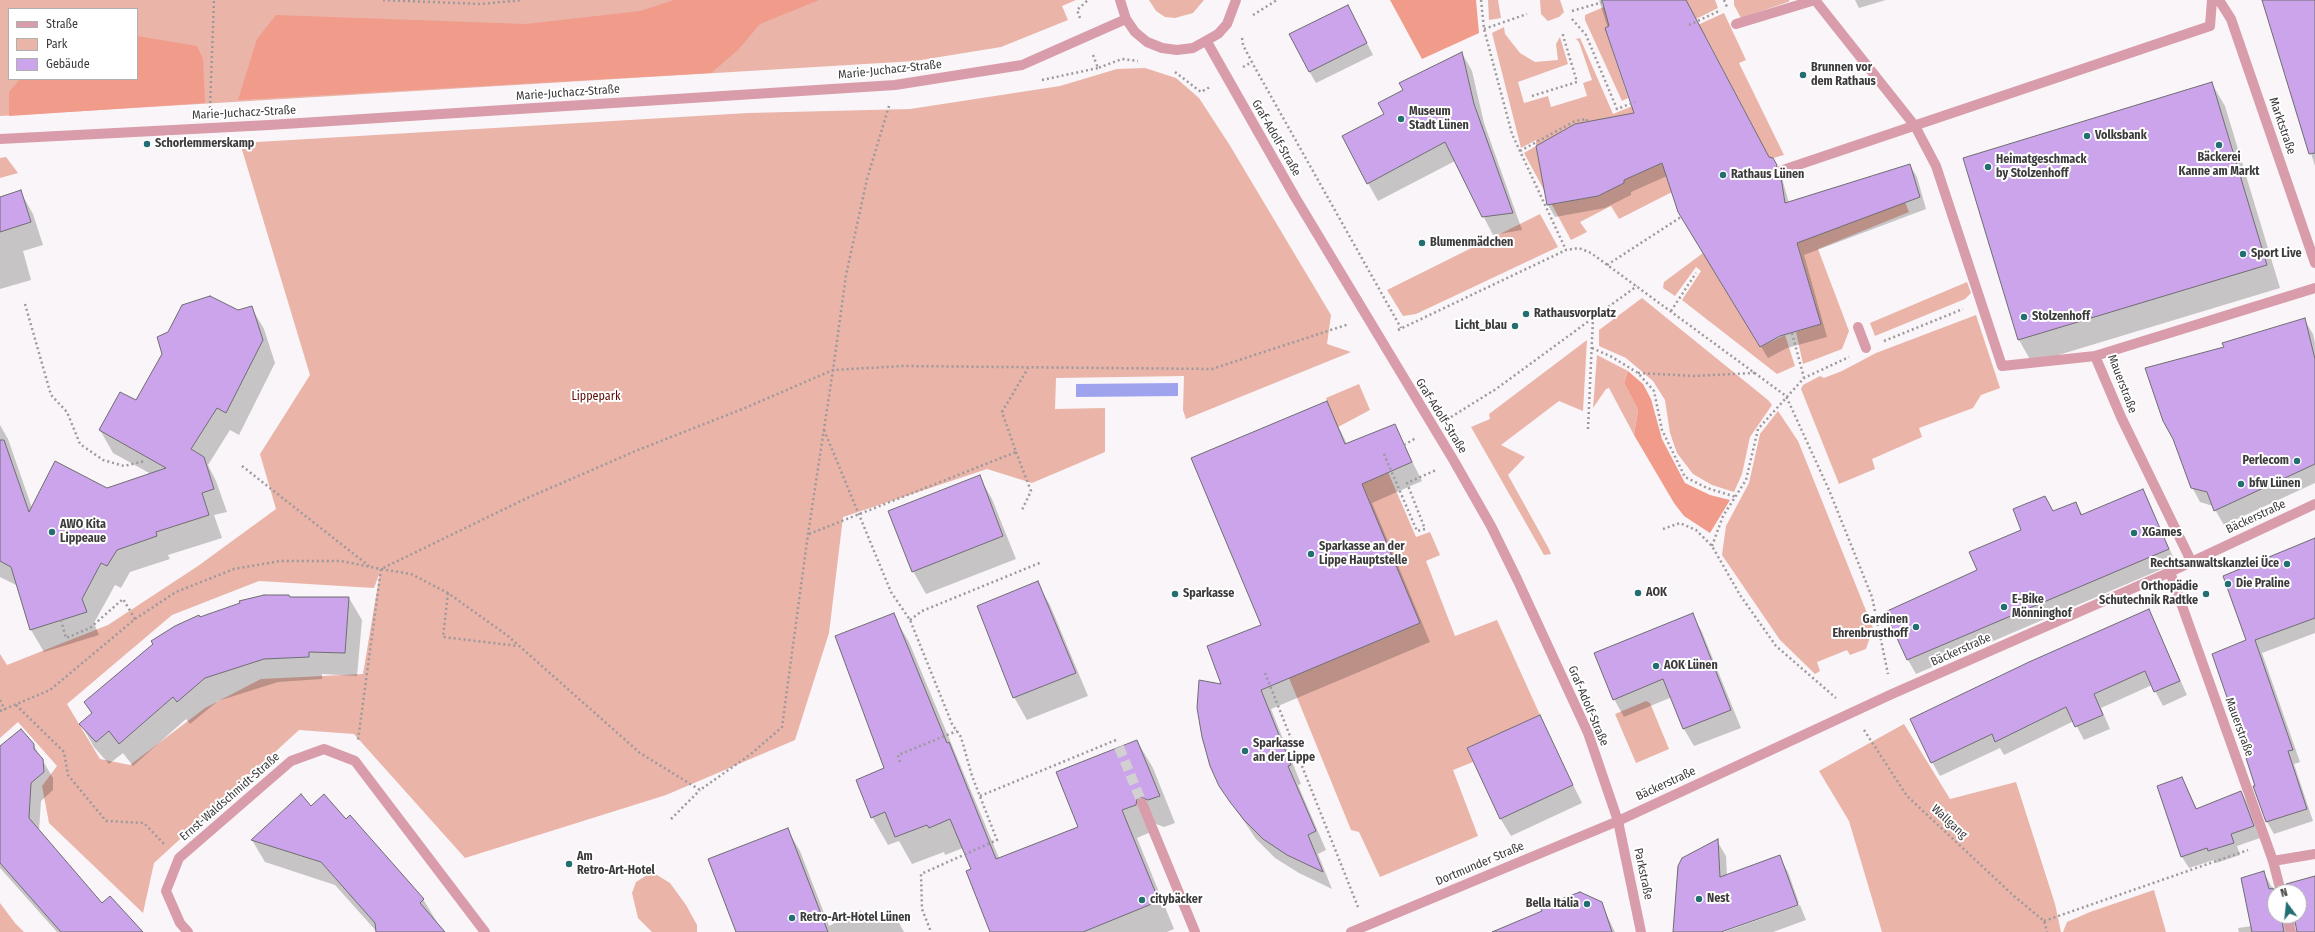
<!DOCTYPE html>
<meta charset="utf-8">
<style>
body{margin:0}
#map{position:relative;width:2315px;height:932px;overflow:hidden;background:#f9f5f8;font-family:"Fira Sans Condensed",sans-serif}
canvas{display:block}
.legend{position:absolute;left:8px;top:8px;width:130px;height:72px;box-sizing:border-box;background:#fff;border:1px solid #b1b0b1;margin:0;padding:5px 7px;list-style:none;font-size:12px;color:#3c3a3b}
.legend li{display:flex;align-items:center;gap:8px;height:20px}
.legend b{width:20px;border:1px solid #b1b0b1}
.north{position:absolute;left:2267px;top:884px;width:40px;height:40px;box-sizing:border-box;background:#fff;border:1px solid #b1b0b1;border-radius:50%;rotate:345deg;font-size:11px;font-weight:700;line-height:16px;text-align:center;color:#3c3a3b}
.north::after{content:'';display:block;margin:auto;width:14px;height:18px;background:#226e71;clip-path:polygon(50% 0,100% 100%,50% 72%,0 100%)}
</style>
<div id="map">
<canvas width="2315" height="932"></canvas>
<ul class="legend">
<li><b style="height:5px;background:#d99caa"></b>Straße</li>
<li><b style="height:11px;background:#eab4a9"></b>Park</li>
<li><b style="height:11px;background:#cba4ec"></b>Gebäude</li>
</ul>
<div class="north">N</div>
</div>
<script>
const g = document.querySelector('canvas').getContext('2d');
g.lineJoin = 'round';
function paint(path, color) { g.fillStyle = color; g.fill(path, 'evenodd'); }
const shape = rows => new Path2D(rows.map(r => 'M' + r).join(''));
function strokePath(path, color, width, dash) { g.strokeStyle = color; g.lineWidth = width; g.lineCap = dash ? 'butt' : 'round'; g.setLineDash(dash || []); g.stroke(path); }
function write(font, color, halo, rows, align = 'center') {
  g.font = font + ' "Fira Sans Condensed",sans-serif'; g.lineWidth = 4; g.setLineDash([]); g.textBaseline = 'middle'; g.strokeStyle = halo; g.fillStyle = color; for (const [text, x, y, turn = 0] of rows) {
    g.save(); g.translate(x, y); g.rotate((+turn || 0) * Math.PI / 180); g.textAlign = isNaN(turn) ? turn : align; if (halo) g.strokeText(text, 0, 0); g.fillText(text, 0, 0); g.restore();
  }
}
const green = shape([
 [0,0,1076,0,1062,6,1068,20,1001,47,915,61,0,116],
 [9,9,137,9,137,79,9,79],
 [1149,0,1204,0,1193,13,1175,18,1165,17,1156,11],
 [1488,0,1498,0,1501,18,1489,20],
 [1540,0,1560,0,1564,12,1559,17,1548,21,1541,14],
 [1681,0,1715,0,1718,8,1688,23],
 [1734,0,1790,0,1788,2,1741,18,1734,5],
 [1604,7,1610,26,1605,28,1628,98,1622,101,1585,20,1585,15],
 [1724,13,1746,60,1739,63,1784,155,1773,158,1763,156,1757,134,1706,37,1691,28],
 [1504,27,1505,34,1520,53,1535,62,1558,60,1556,44,1560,37,1568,64,1518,82,1524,103,1548,96,1551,107,1587,96,1583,83,1592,80,1579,42,1576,39,1580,38,1613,114,1635,105,1638,114,1575,124,1536,146,1542,179,1555,204,1598,196,1624,183,1624,180,1662,163,1672,192,1619,219,1611,206,1580,222,1587,232,1571,240,1524,153,1536,146,1536,140,1521,148,1492,33],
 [1145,68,1176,78,1199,98,1229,144,1331,315,1327,344,1351,352,1186,419,1183,410,1184,376,1056,378,1055,409,1105,408,1105,452,1032,483,987,469,843,517,829,633,795,740,666,795,465,858,354,734,299,730,154,863,143,913,49,823,42,786,57,766,18,722,0,738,0,654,7,665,108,625,198,566,276,509,260,454,310,375,240,143,748,113,910,109,1060,86,1117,69],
 [380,572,363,674,261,679,205,708,130,765,100,759,67,704,172,615,259,581,374,588],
 [6,157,18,173,0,178,0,158],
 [1905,202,1909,212,1818,249,1849,331,1842,349,1803,364,1796,332,1821,324,1794,231,1816,236],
 [1540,214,1558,247,1416,314,1403,316,1387,290],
 [1703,253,1716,268,1713,270,1760,347,1785,335,1795,366,1777,374,1682,300,1701,271,1696,267,1675,296,1663,288,1664,282],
 [1967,282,1971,293,1965,299,1875,336,1870,323],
 [1642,298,1768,400,1772,405,1750,437,1742,474,1734,492,1712,485,1693,474,1677,453,1670,433,1665,400,1653,381,1626,358,1599,346,1599,330],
 [1976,315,2000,388,1981,395,1973,408,1919,428,1922,437,1872,459,1875,469,1839,484,1801,389,1803,385,1820,376,1824,378,1842,371,1876,353],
 [1587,340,1583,411,1559,401,1501,445,1525,457,1508,475,1549,549,1551,554,1544,555,1471,427,1490,419,1489,414],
 [1597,355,1628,371,1624,383,1638,410,1634,435,1609,388,1606,389,1593,408],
 [1359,384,1370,410,1338,427,1326,398],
 [1778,411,1798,441,1873,628,1866,649,1850,655,1847,650,1817,662,1820,671,1815,674,1780,640,1722,555,1726,526,1749,483,1760,434],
 [1388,472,1416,537,1430,532,1440,555,1426,561,1455,636,1497,620,1540,715,1467,748,1473,762,1453,770,1478,836,1380,877,1359,832,1351,830,1289,678,1420,623,1362,484],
 [1646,701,1650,703,1669,749,1636,763,1615,714],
 [1904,724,1950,799,2016,782,2055,904,2061,932,1882,932,1849,821,1819,771],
 [652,872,670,883,686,905,697,925,697,932,652,932,638,918,632,893,636,882],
 [2154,890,2166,932,2063,932,2067,922,2090,912],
 [0,903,15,923,24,932,0,932]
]);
const forest = shape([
 [674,0,819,0,760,24,738,50,711,73,238,100,257,39,276,15,526,24,640,11],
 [1390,0,1476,0,1479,33,1422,59],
 [137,36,197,46,203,59,205,103,9,116,9,92,20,79,137,79],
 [1628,371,1643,384,1651,399,1662,439,1685,483,1710,495,1730,500,1710,533,1684,516,1674,503,1634,435,1638,410,1624,383]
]);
const water = shape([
 [1178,383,1178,396,1076,397,1076,384]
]);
const shadow = shape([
 [1599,0,1681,0,1769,158,1773,158,1780,171,1789,203,1910,165,1917,177,1926,209,1804,255,1827,337,1787,348,1768,358,1686,224,1667,176,1631,192,1631,195,1605,208,1555,217,1548,205,1537,147,1635,114],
 [1855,0,1886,0,1859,8],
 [2268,0,2315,0,2315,166,2265,7],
 [1348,6,1373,55,1316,83,1309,71],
 [1462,53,1472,71,1484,123,1522,230,1493,235,1455,161,1378,201,1368,183,1385,114,1404,90],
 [2212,84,2225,106,2280,288,2032,363,2019,340,1964,158],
 [20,191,33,214,43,245,23,251,31,280,0,289,0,198],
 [251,307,264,329,275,363,239,435,230,430,208,465,216,481,227,512,214,515,222,538,168,555,170,559,130,572,121,588,115,585,94,623,99,635,44,652,31,630,18,586,0,577,0,425,8,439,32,508,107,489,151,474,113,453,100,430,136,402,238,311],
 [2304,319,2313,334,2315,343,2315,483,2224,525,2213,506,2200,502,2192,487,2225,348],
 [1327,403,1347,444,1394,425,1422,481,1372,503,1430,642,1271,709,1301,784,1298,785,1326,850,1318,854,1332,889,1299,873,1275,858,1256,839,1220,786,1223,686,1262,625],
 [979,476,992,499,1016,559,926,594,913,571],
 [2142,490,2176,563,1916,674,1908,660,1978,570,2022,530,2053,511,2076,503,2083,516],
 [2315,540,2315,633,2262,653,2300,762,2294,764,2313,821,2274,834,2267,822,2250,758,2248,641],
 [1037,583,1050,605,1088,696,1027,720,1014,697],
 [290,598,349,598,362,620,357,676,322,674,322,679,278,682,218,701,190,724,186,719,133,766,123,753,109,764,94,747,81,724,92,715,85,702,200,618],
 [2149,611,2187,695,2163,706,2152,685,2101,708,2110,729,2084,740,2074,721,2004,755,2000,748,1940,776,1932,762],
 [1692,614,1702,632,1741,728,1694,746,1684,729,1672,697,1624,717,1614,699],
 [893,615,909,642,999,858,1080,827,1137,741,1153,768,1175,823,1164,827,1156,824,1152,827,1151,832,1137,838,1174,929,1167,932,991,932,972,870,963,848,945,855,944,852,912,864,899,841,888,845,872,817,885,769],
 [1539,716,1582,803,1511,836,1500,818],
 [33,744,53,778,53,790,41,801,39,831,102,904,110,897,143,932,57,932,0,868,0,748],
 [2182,778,2197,809,2241,792,2248,804,2260,838,2237,846,2240,855,2216,863,2214,860,2189,868,2182,857],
 [311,807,345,820,423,899,443,932,377,932,335,885,265,862,252,840],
 [787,829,800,851,829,926,860,910,865,919,892,910,904,932,738,932],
 [1717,841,1726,856,1727,876,1779,857,1788,872,1799,903,1718,932,1674,932],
 [2264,873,2275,893,2275,916,2299,916,2299,892,2288,892,2315,877,2315,932,2298,932,2297,925,2291,926,2289,932,2239,932,2238,928,2252,926],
 [1601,903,1615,932,1518,932],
 [1800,905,1806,920,1773,932,1724,932]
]);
const building = shape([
 [1602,0,1686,0,1769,157,1773,158,1777,165,1774,173,1776,176,1781,177,1785,203,1910,164,1920,197,1797,243,1821,324,1780,336,1760,347,1678,212,1662,163,1624,180,1624,183,1598,196,1547,205,1536,146,1575,124,1634,113,1605,28,1609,26,1602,0],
 [2262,0,2315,0,2315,153,2309,154,2262,0],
 [1348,5,1367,43,1309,72,1289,34,1348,5],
 [1462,52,1474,104,1513,213,1482,217,1445,142,1367,184,1342,136,1384,114,1378,103,1403,90,1399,83,1462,52],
 [2212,82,2267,265,2018,340,1963,158,2212,82],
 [21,190,31,222,0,232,0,197,21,190],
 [210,296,238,310,252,306,263,340,226,413,217,408,191,449,204,457,214,489,202,493,209,515,156,532,157,536,117,550,107,566,101,563,82,599,87,612,30,630,11,567,0,561,0,440,4,440,29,512,55,461,107,488,166,468,99,430,120,392,136,400,162,354,157,337,168,332,182,305,210,296],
 [2305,318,2315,359,2315,464,2214,511,2207,492,2191,488,2173,439,2163,421,2145,368,2224,347,2222,343,2305,318],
 [1327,401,1345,444,1395,424,1412,462,1362,484,1420,623,1261,690,1291,765,1288,766,1316,831,1308,835,1323,872,1287,855,1263,839,1244,820,1230,802,1219,786,1210,766,1202,737,1197,708,1199,680,1221,684,1207,646,1261,625,1191,458,1327,401],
 [980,475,1003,536,912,572,888,511,980,475],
 [2143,489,2169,549,1907,660,1885,612,1977,570,1969,552,2021,530,2013,509,2045,496,2053,511,2076,502,2081,515,2143,489],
 [2315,538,2315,618,2255,640,2293,750,2288,751,2307,809,2266,822,2253,786,2255,786,2246,758,2248,758,2212,654,2246,640,2223,576,2315,538],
 [1038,581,1076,673,1013,698,977,606,1038,581],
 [264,595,289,595,290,597,349,597,345,653,309,652,309,657,264,659,205,678,177,702,173,697,119,744,109,731,96,742,79,724,92,713,84,702,153,644,151,641,175,626,199,615,200,617,240,603,239,601,264,595],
 [2149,609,2180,681,2154,692,2145,671,2094,694,2103,715,2075,727,2066,707,1995,742,1992,734,1931,763,1910,719,2029,662,2149,609],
 [894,613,947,743,949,742,996,859,1078,827,1056,772,1137,740,1160,796,1148,800,1140,797,1137,799,1136,805,1122,810,1159,901,1083,932,990,932,966,871,971,869,950,819,929,828,927,825,895,837,885,812,871,818,856,780,884,768,835,636,894,613],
 [1693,613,1731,710,1683,729,1663,679,1613,700,1594,653,1693,613],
 [1540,715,1573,785,1500,819,1467,748,1540,715],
 [21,729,34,744,34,749,43,759,44,772,31,783,29,818,102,903,110,896,143,932,61,932,0,863,0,746,21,729],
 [2182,777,2196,809,2241,791,2254,826,2231,834,2234,843,2208,851,2207,848,2181,857,2157,786,2182,777],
 [301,794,311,806,324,794,346,819,350,815,424,899,420,903,445,932,376,932,375,923,321,862,251,840,301,794],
 [788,828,828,932,736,932,708,859,788,828],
 [1718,839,1720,877,1780,855,1798,905,1721,932,1673,932,1678,866,1682,858,1718,839],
 [2264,871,2269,889,2273,888,2275,894,2275,916,2281,916,2284,932,2252,932,2241,878,2264,871],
 [2315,876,2315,932,2297,932,2294,916,2299,916,2299,892,2287,892,2286,884,2315,876],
 [1580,892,1602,902,1612,932,1492,932,1542,911,1540,907,1580,892]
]);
const minorTunnel = shape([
 [1119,747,1142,803]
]);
const path = shape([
 [383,0,481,4,522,0],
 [1481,0,1484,29,1512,134,1566,250],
 [1724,0,1727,7],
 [1572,11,1603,2],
 [1253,15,1277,0],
 [1080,18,1077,10,1088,0],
 [1572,19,1586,35,1617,109,1635,102],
 [1689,25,1719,11],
 [1484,29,1527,14],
 [1242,38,1243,45,1254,66,1401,328],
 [1093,55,1098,68,1122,59,1138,61],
 [1243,67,1252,62],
 [1175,72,1201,92,1210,87],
 [1042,80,1098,68],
 [1532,96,1577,82,1562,32],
 [889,106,867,179,846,275,833,370,808,534,782,727,751,754,700,790,640,753,508,636,448,593,411,574,381,569,525,499,638,450,745,408,833,370,903,366,1212,369,1349,324],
 [210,108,214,0],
 [1520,151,1575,121,1587,119,1587,122],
 [1607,265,1681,217],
 [25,304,51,395,67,412,80,444,103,460,124,466,145,461],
 [1671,311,1696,273],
 [1398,330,1566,250,1579,248,1591,253,1786,396,1829,490,1872,597,1888,674],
 [1792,333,1804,378],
 [1884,341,1963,309],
 [1592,348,1612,357,1638,373,1654,391,1662,430,1685,477,1707,488,1736,497],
 [1638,373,1695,376,1755,373],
 [1451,417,1496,389,1593,318],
 [1588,429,1593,318,1637,286],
 [824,430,891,592,910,620,952,724,961,737,972,776,997,840,921,874,922,909,931,932],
 [1404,445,1416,438],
 [1016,452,1031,491,1021,512],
 [1384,454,1417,531,1425,529,1407,483,1436,470],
 [242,466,369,566],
 [1663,529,1680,523,1696,530,1712,546,1740,595,1776,646,1836,698],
 [809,534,1016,452,1002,412,1028,368],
 [1712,546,1723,516,1746,480,1758,429,1804,378,1849,357],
 [448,593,443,637,518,646],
 [61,620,66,638,90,628,123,599,135,619],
 [910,620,922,611,1042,562],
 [1265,673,1358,907],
 [0,700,5,710],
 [16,705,64,752,68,775,106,821,144,823,165,845],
 [0,711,50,690,135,619,176,592,234,569,280,561,341,561,381,569,358,740],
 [1864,730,1907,796,2015,897,2044,921,2047,932],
 [900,762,898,755,957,731],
 [980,796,1116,740],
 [671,819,700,790],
 [2044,921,2248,850]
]);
const minor = shape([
 [1120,0,1126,19,1135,32,1147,42,1162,48,1177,50,1193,48,1218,34,1227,24,1236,0],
 [2219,0,2231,19,2315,263],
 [1736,24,1815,0,1915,126,1936,166,2002,366,2095,356],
 [1207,42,1295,197,1454,461,1491,526,1517,579,1588,733,1618,821,1641,932],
 [0,139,269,125,895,85,1022,65,1126,19],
 [1780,171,2210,26,2212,0],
 [1858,327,1866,348],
 [2192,563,2121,417,2095,356,2315,288],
 [2170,572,2273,861,2281,892],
 [1142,803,1195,932],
 [2273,861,2315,854],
 [2287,916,2291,932],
 [188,932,180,923,166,891,179,858,291,761,324,749,355,761,485,932],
 [1351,932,1618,821,1892,694,2170,572,2315,504]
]);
const markers = [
 [1803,75,4,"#226e71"],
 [1401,119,4,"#226e71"],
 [2087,136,4,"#226e71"],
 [147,144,4,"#226e71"],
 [2219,145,4,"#226e71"],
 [1988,167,4,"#226e71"],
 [1723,175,4,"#226e71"],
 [1422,243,4,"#226e71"],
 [2243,254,4,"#226e71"],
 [1526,314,4,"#226e71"],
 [2024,317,4,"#226e71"],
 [1515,326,4,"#226e71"],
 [2297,461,4,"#226e71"],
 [2241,484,4,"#226e71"],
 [52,532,4,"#226e71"],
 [2134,533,4,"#226e71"],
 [1311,554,4,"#226e71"],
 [2287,564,4,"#226e71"],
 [2228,584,4,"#226e71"],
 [1638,593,4,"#226e71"],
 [1175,594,4,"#226e71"],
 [2206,594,4,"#226e71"],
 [2004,607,4,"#226e71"],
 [1916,627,4,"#226e71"],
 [1656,666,4,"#226e71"],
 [1245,751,4,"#226e71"],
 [569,864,4,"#226e71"],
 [1699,899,4,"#226e71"],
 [1142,900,4,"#226e71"],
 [1587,904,4,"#226e71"],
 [792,918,4,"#226e71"]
];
const poiNames = [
 ["Brunnen vor",1811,68],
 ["dem Rathaus",1811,82],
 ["Museum",1409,112],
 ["Stadt Lünen",1409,126],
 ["Volksbank",2095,136],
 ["Schorlemmerskamp",155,144],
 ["Bäckerei",2219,158,"center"],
 ["Kanne am Markt",2219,172,"center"],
 ["Heimatgeschmack",1996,160],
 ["by Stolzenhoff",1996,174],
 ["Rathaus Lünen",1731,175],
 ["Blumenmädchen",1430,243],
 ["Sport Live",2251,254],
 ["Rathausvorplatz",1534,314],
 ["Stolzenhoff",2032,317],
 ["Licht_blau",1507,326,"right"],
 ["Perlecom",2289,461,"right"],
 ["bfw Lünen",2249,484],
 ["AWO Kita",60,525],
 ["Lippeaue",60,539],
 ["XGames",2142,533],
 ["Sparkasse an der",1319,547],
 ["Lippe Hauptstelle",1319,561],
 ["Rechtsanwaltskanzlei Üce",2279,564,"right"],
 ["Die Praline",2236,584],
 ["Orthopädie",2198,587,"right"],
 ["Schutechnik Radtke",2198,601,"right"],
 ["AOK",1646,593],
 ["Sparkasse",1183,594],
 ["E-Bike",2012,600],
 ["Mönninghof",2012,614],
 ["Gardinen",1908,620,"right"],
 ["Ehrenbrusthoff",1908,634,"right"],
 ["AOK Lünen",1664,666],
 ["Sparkasse",1253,744],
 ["an der Lippe",1253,758],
 ["Am",577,857],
 ["Retro-Art-Hotel",577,871],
 ["Nest",1707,899],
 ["citybäcker",1150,900],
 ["Bella Italia",1579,904,"right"],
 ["Retro-Art-Hotel Lünen",800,918]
];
const streetNames = [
 ["Marie-Juchacz-Straße",890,70,-6],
 ["Marie-Juchacz-Straße",568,93,-4],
 ["Marie-Juchacz-Straße",244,113,-3],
 ["Marktstraße",2282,126,71],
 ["Graf-Adolf-Straße",1276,138,60],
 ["Mauerstraße",2122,384,69],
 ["Graf-Adolf-Straße",1441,416,58],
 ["Bäckerstraße",2256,517,-25],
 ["Bäckerstraße",1961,650,-24],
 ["Graf-Adolf-Straße",1588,706,67],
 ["Mauerstraße",2239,727,70],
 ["Bäckerstraße",1666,784,-25],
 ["Ernst-Waldschmidt-Straße",230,797,-41],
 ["Wallgang",1949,822,43],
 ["Dortmunder Straße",1480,864,-23],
 ["Parkstraße",1643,874,78]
];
const parkNames = [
 ["Lippepark",596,397]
];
paint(green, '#eab4a9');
paint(forest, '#f19b8b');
paint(water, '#9fa3ed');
paint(shadow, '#0003');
paint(building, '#cba4ec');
strokePath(building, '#6f6d70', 1);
strokePath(minorTunnel, '#d3d0d2', 10, [10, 5]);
strokePath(path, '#9c999b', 2.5, [2, 3]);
strokePath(minor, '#d99caa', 10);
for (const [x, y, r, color] of markers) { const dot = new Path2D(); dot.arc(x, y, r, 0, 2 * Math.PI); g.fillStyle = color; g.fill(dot); strokePath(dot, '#fff', 1.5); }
write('bold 12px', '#3c3a3b', '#fff', poiNames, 'left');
write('12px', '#3c3a3b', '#fff', streetNames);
write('12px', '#580c03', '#fff', parkNames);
</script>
